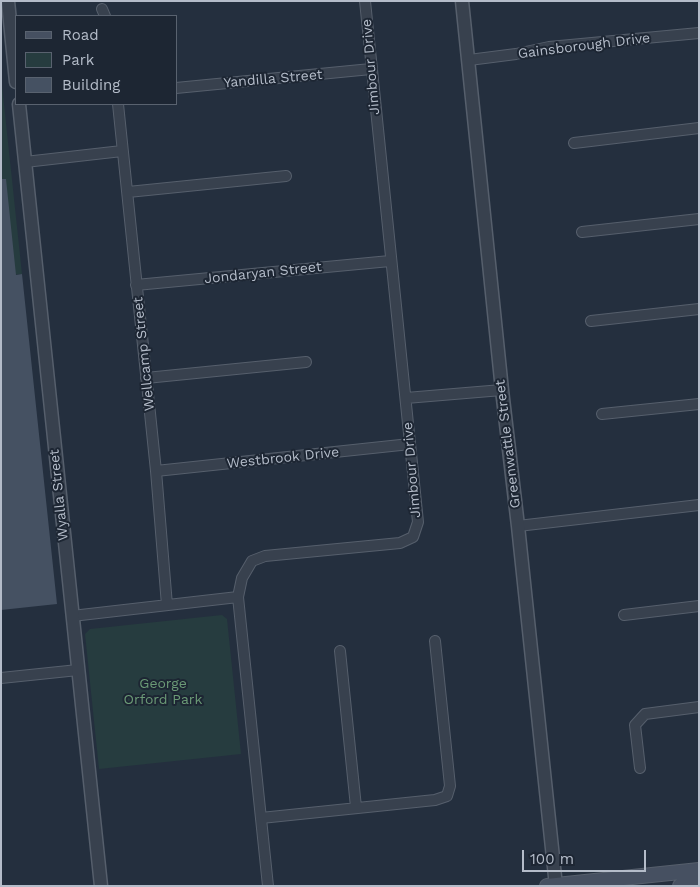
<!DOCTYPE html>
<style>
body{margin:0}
#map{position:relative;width:700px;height:887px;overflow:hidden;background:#242f3e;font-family:"Work Sans",sans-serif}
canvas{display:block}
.frame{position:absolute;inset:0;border:2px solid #b4bcc9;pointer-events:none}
.legend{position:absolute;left:15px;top:15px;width:162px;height:90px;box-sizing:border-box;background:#1d2633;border:1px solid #59626f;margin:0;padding:6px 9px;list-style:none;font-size:15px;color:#b4bcc9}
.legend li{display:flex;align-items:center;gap:10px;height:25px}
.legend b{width:25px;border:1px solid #59626f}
.scale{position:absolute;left:522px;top:850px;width:124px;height:22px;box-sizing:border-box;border:2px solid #b4bcc9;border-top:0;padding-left:6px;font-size:15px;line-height:18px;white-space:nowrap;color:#b4bcc9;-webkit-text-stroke:4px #1d2633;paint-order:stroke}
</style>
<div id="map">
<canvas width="700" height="887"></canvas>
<div class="frame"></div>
<ul class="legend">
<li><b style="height:6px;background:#465061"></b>Road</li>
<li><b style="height:14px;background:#263c3f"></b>Park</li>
<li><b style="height:14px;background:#455162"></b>Building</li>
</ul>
<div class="scale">100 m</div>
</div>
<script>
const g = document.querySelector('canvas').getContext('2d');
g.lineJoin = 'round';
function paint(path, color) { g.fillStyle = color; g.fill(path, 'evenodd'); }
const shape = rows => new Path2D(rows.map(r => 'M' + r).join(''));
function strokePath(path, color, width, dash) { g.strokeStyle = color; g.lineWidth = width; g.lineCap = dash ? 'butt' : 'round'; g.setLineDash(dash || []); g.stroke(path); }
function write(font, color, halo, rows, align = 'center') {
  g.font = font + ' "Work Sans",sans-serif'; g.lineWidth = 4; g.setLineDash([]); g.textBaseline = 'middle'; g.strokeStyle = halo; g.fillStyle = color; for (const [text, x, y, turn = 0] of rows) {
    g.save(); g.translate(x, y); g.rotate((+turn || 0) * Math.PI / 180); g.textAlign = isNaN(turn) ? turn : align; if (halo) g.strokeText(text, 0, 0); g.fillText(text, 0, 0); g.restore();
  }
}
const green = shape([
 [1,76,22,274,1,276],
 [222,615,227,619,241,754,99,769,85,634,90,629]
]);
const building = shape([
 [1,179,6,179,16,275,22,274,57,604,1,610]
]);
const minor = shape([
 [102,9,105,16],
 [469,60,516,54,549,47,699,33],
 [176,88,371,69],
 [118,104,156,471,167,605],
 [574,143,699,128],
 [25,162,122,151],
 [128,192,286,176],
 [582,232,699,219],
 [136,285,390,261],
 [591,321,699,309],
 [146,378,306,362],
 [406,398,502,390],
 [602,414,699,404],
 [156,471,410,444],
 [518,526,699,505],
 [624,615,699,606],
 [72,616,238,597],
 [340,651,356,807],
 [1,678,78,670],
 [640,768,635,725,645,714,699,707],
 [261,818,435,800,447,796,450,786,435,641],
 [268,886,238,597,242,578,252,561,265,556,400,543,413,537,418,522,365,1]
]);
const tertiary = shape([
 [8,1,16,82],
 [462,1,502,390,518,526,556,886],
 [19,104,101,886]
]);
const secondary = shape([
 [547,886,699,870],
 [680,886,699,883]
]);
const streetNames = [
 ["Gainsborough Drive",584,46,-7],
 ["Jimbour Drive",371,67,-95],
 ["Yandilla Street",273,79,-5],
 ["Jondaryan Street",263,273,-6],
 ["Wellcamp Street",144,354,-96],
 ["Greenwattle Street",508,444,-97],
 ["Westbrook Drive",283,458,-6],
 ["Jimbour Drive",412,470,-95],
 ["Wyalla Street",59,495,-96]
];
const parkNames = [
 ["George",163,684],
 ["Orford Park",163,700]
];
paint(green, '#263c3f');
paint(building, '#455162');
strokePath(minor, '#565f6c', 12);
strokePath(tertiary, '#565f6c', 15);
strokePath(secondary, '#565f6c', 16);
strokePath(minor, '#38414e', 10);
strokePath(tertiary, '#38414e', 12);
strokePath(secondary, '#465061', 14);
write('14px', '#b4bcc9', '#1d2633', streetNames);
write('14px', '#6b9a76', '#1d2633', parkNames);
</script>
